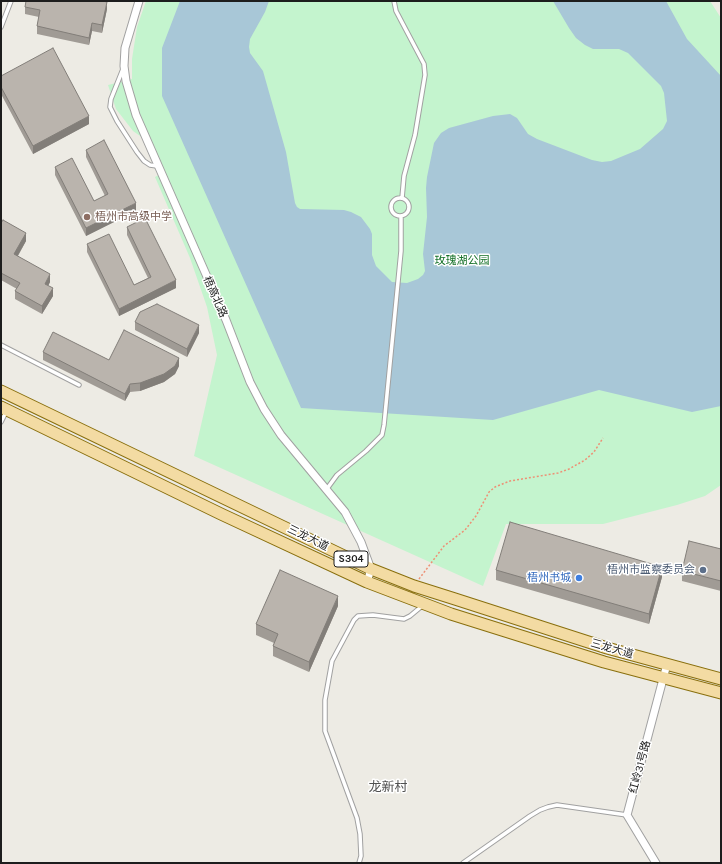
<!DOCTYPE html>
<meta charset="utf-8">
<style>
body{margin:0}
#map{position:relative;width:722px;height:864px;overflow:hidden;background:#edebe4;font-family:Karla,sans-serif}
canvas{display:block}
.frame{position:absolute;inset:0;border:2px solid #1d1d1d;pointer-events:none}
</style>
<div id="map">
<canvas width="722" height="864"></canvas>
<div class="frame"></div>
</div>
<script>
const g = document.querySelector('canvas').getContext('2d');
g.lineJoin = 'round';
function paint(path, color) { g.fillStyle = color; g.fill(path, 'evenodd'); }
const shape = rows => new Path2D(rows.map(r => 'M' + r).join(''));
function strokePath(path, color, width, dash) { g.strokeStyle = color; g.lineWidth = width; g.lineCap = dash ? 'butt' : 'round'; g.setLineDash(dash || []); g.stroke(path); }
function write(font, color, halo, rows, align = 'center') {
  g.font = font + ' Karla,"Noto Sans SC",sans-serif'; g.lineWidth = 3; g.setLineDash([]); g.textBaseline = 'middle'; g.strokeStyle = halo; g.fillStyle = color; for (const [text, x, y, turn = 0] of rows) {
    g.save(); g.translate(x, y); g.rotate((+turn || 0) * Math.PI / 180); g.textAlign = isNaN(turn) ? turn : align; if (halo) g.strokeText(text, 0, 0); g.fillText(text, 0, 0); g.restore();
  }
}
const park = shape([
 [146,1,710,1,721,18,721,485,705,496,677,505,603,524,506,524,483,586,194,456,217,355,207,307,190,258,155,177,164,172,150,143,133,131,116,109,108,85,132,79,132,59,137,27]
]);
const water = shape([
 [180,1,269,1,265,12,250,39,249,47,250,53,263,71,286,152,295,203,297,207,300,209,344,210,351,212,361,217,370,229,372,234,372,255,376,266,392,282,407,283,418,279,423,275,425,271,423,254,427,217,426,188,427,177,434,143,441,133,449,128,493,116,510,114,517,118,528,134,537,139,592,160,602,162,611,161,640,149,663,129,667,121,664,93,661,86,628,53,619,49,593,49,585,45,576,38,569,28,553,1,666,1,687,39,721,76,721,406,692,412,599,390,493,420,301,408,162,96,162,48]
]);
const path = shape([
 [419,579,444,546,465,530,476,516,489,492,495,487,510,481,558,473,569,469,585,460,594,452,603,438]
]);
const service = shape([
 [394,1,396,11,424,64,425,75,415,135,404,176,402,198],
 [1,27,11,1],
 [123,69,111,99,110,107,117,121,137,152,144,161,150,165,157,166],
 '391 207a9 9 0 1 1 18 0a9 9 0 1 1-18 0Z',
 [1,345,79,385],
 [1,422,6,412],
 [326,490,337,475,366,451,382,435,384,425,401,251,401,216],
 [359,863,361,856,360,834,357,818,325,731,325,700,332,661,354,620,358,616,373,615,404,619,410,616,422,606],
 [463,863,530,816,540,810,548,807,557,805,627,815]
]);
const minor = shape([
 [139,1,125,48,124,66,126,81,136,115,226,320,250,382,264,409,281,435,345,512,361,542,371,569,367,582],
 [656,863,627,815,667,664]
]);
const primary = shape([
 [1,391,371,569,414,586,455,599,607,648,721,679],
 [1,407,221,514,367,582,451,614,604,662,721,693]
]);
const wall = shape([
 [25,7,107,9,102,33,92,31,89,45,37,34,37,26,39,17,25,14],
 [1,76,89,124,33,154,1,94],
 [86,150,136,211,86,236,55,175,55,167,94,201,105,196,86,157],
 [1,223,26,241,18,256,50,282,48,286,53,296,42,314,15,299,15,291,17,289,1,280],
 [127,227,176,288,119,316,87,252,87,244,134,285,148,278,127,235],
 [135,322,199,333,187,357,135,330],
 [43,352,109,360,179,366,175,374,164,382,140,391,130,392,125,401,43,360],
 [721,549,721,591,682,581,682,571],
 [496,570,662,577,649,624,496,580],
 [338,606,309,672,273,656,273,646,274,643,256,635,256,624]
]);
const shadedWall = shape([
 [107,2,107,9,102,33,102,25],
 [92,23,92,31,89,45,89,38],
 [89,116,89,124,33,154,33,146],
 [136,203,136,211,86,236,86,228],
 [26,233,26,241,14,262,14,254],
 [50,274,50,282,45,292,45,284],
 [176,280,176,288,119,316,119,309],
 [53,288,53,296,42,314,42,306],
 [199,325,199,333,187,357,187,349],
 [179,358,179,366,175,374,164,382,140,391,140,383],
 [130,384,130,392,125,401,125,394],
 [662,567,662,577,649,624,649,614],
 [338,596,338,606,309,672,309,662]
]);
const building = shape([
 [26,1,103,1,107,2,102,25,92,23,89,38,37,26,40,10,25,7,26,1],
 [53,48,89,116,33,146,1,87,1,76,53,48],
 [104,140,136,203,86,228,55,167,72,158,94,201,108,194,86,150,104,140],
 [145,218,176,280,119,309,87,244,109,234,134,285,151,277,127,227,145,218],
 [3,220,26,233,14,254,50,274,45,284,53,288,42,306,15,291,20,283,1,273,1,223,3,220],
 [157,304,199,325,187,349,135,322,140,312,157,304],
 [124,330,179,358,175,366,164,374,140,383,130,384,125,394,43,352,53,332,109,360,124,330],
 [510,522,662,567,649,614,496,570,510,522],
 [689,541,721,549,721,581,682,571,689,541],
 [280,570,338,596,309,662,273,646,278,634,256,624,280,570]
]);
const markers = [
 [87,217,4,"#8d6e63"],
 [703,570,4,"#5c6f8a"],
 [579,578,4,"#3f7fe0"]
];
const shields = [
 [351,559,34]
];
const shieldNames = [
 ["S304",351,559]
];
const educationNames = [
 ["梧州市高级中学",95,217]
];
const parkNames = [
 ["玫瑰湖公园",462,261]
];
const streetNames = [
 ["梧高北路",215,297,66],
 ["三龙大道",308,538,26],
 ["三龙大道",612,649,16],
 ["红岭31号路",640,767,-75]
];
const serviceNames = [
 ["梧州市监察委员会",695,570]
];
const shopNames = [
 ["梧州书城",571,578]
];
const quarterNames = [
 ["龙新村",388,787]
];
paint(park, '#c4f4ce');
paint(water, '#a8c7d7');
strokePath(service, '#a1a1a1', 5.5);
strokePath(minor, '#a1a1a1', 9);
strokePath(primary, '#896f0d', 13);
strokePath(path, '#ed9075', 1.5, [2, 2]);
strokePath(service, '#fff', 3.5);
strokePath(minor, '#fff', 7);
strokePath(primary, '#f3dba3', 11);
paint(wall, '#a09b95');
paint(shadedWall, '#827e79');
paint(building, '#bab4ad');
strokePath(building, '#827e79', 1);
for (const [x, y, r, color] of markers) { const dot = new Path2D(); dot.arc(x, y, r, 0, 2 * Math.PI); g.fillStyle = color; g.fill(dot); strokePath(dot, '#fff', 1.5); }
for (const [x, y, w] of shields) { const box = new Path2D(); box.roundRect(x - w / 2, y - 8, w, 16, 3); g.fillStyle = '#fff'; g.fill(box); strokePath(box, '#1d1d1d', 1); }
write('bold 10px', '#1d1d1d', null, shieldNames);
write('11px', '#785e54', '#fff', educationNames, 'left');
write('11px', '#157128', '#fff', parkNames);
write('11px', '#1d1d1d', '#fff', streetNames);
write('11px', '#4e5e75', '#fff', serviceNames, 'right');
write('11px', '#366cbe', '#fff', shopNames, 'right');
write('13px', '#505050', '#fff', quarterNames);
</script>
